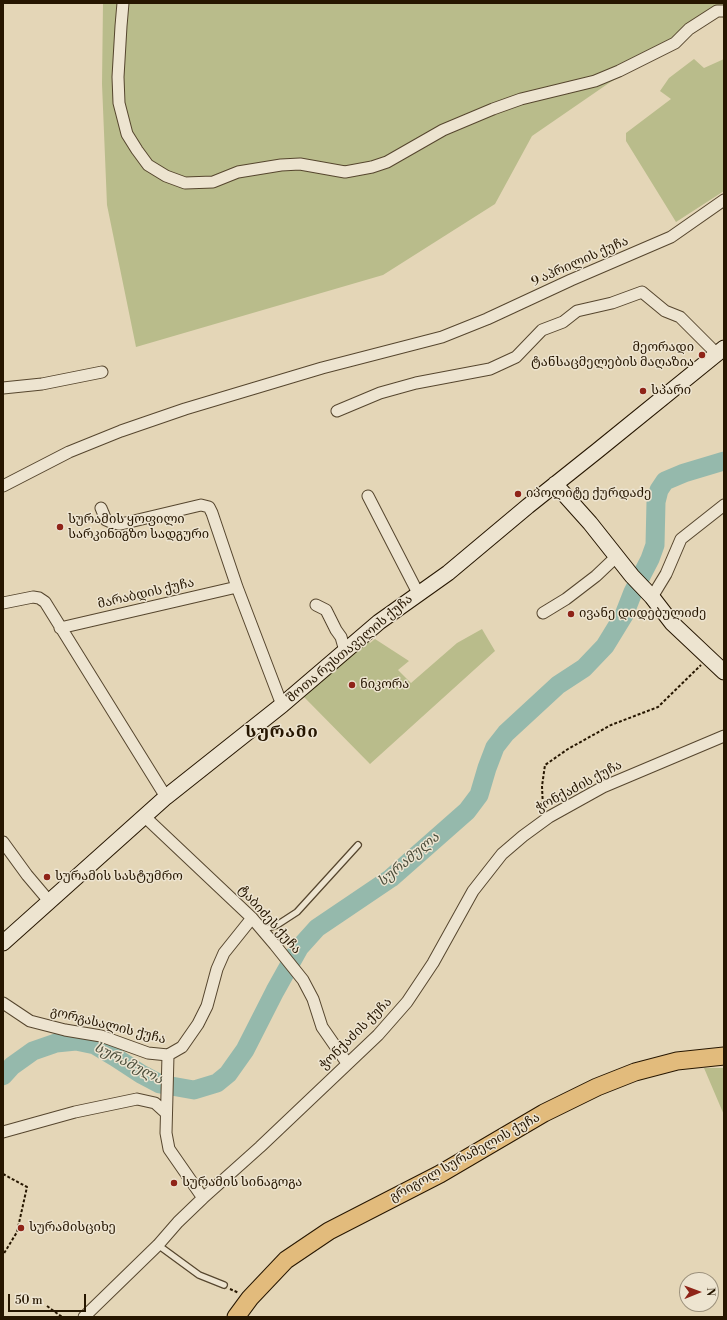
<!DOCTYPE html>
<meta charset="utf-8">
<style>
body{margin:0}
#map{position:relative;width:727px;height:1320px;overflow:hidden;background:#e4d6b7;font-family:"Libre Bodoni",serif}
canvas{display:block}
.frame{position:absolute;inset:0;border:4px solid #261600;pointer-events:none}
.north{position:absolute;left:679px;top:1272px;width:40px;height:40px;box-sizing:border-box;background:#ede4d0;border:1px solid #9d927d;border-radius:50%;rotate:89deg;font-size:11px;font-weight:700;line-height:16px;text-align:center;color:#261600}
.north::after{content:'';display:block;margin:auto;width:14px;height:18px;background:#8f2418;clip-path:polygon(50% 0,100% 100%,50% 72%,0 100%)}
.scale{position:absolute;left:8px;top:1294px;width:78px;height:18px;box-sizing:border-box;border:2px solid #261600;border-top:0;padding-left:5px;font-size:12px;line-height:14px;white-space:nowrap;color:#261600;-webkit-text-stroke:3px #ede4d0;paint-order:stroke}
</style>
<div id="map">
<canvas width="727" height="1320"></canvas>
<div class="frame"></div>
<div class="north">N</div>
<div class="scale">50 m</div>
</div>
<script>
const g = document.querySelector('canvas').getContext('2d');
g.lineJoin = 'round';
function paint(path, color) { g.fillStyle = color; g.fill(path, 'evenodd'); }
const shape = rows => new Path2D(rows.map(r => 'M' + r).join(''));
function strokePath(path, color, width, dash) { g.strokeStyle = color; g.lineWidth = width; g.lineCap = dash ? 'butt' : 'round'; g.setLineDash(dash || []); g.stroke(path); }
function write(font, color, halo, rows, align = 'center') {
  g.font = font + ' "Libre Bodoni","Noto Serif Georgian",serif'; g.lineWidth = 3; g.setLineDash([]); g.textBaseline = 'middle'; g.strokeStyle = halo; g.fillStyle = color; for (const [text, x, y, turn = 0] of rows) {
    g.save(); g.translate(x, y); g.rotate((+turn || 0) * Math.PI / 180); g.textAlign = isNaN(turn) ? turn : align; if (halo) g.strokeText(text, 0, 0); g.fillText(text, 0, 0); g.restore();
  }
}
const green = shape([
 [103,3,724,3,724,14,609,83,532,136,495,204,383,275,136,347,107,205,102,84],
 [694,59,704,68,724,59,724,191,676,222,626,141,626,133,671,99,660,91,669,78],
 [482,629,495,651,370,764,304,697,307,686,363,636,370,643,375,639,409,661,398,670,411,683,457,643],
 [704,1068,724,1068,724,1115]
]);
const river = shape([
 [3,1076,12,1066,33,1051,56,1043,76,1041,95,1045,115,1057,141,1074,160,1084,194,1090,217,1083,228,1074,245,1050,275,991,299,948,317,928,391,878,467,811,479,795,487,768,495,747,506,733,558,685,584,668,605,646,624,615,633,592,650,559,655,545,656,502,659,490,665,481,684,473,724,461]
]);
const path = shape([
 [543,809,542,786,545,765,568,749,611,725,658,707,701,665],
 [3,1174,27,1187,17,1232,3,1255],
 [230,1289,239,1293],
 [47,1306,62,1317]
]);
const lane = shape([
 [262,930,277,925,297,912,358,845],
 [158,1245,199,1275,224,1285]
]);
const street = shape([
 [123,3,121,26,118,77,119,103,127,134,137,150,148,165,166,176,185,183,213,182,238,172,281,165,300,164,345,172,372,167,387,162,443,130,493,109,521,99,595,81,619,71,675,43,689,29,717,11,724,11],
 [3,388,42,384,102,372],
 [337,411,380,393,416,383,490,369,516,357,542,330,563,322,577,311,612,303,642,292,665,311,680,317,717,354],
 [3,486,69,452,121,431,185,409,322,368,442,337,487,319,571,280,671,237,724,200],
 [368,496,418,593],
 [101,508,106,520,113,523,121,524,201,505,209,507,212,513,237,587,282,705],
 [652,597,666,574,681,539,724,505],
 [3,603,33,597,39,598,45,602,166,797],
 [316,605,326,610,336,630,341,637,345,651],
 [543,613,566,599,596,576,616,557],
 [60,628,237,587],
 [144,816,252,918,275,945,303,980,313,999,322,1027,347,1063],
 [3,842,27,875,49,901],
 [3,1003,30,1021,65,1030,101,1036,148,1053,168,1055,182,1047,198,1024,207,1006,217,969,224,953,252,918],
 [168,1055,166,1133,169,1149,203,1198],
 [3,1132,75,1112,137,1099,155,1103,166,1113],
 [84,1317,158,1245,178,1222,203,1198,260,1147,378,1035,407,1002,433,963,473,891,502,854,523,836,549,817,603,787,724,736]
]);
const secondary = shape([
 [555,484,590,523,632,576,652,597,672,623,724,672],
 [3,943,166,797,282,705,379,622,448,573,528,506,597,451,724,348]
]);
const primary = shape([
 [236,1317,250,1298,286,1260,329,1231,440,1174,544,1113,597,1087,635,1072,677,1061,724,1056]
]);
const markers = [
 [702,355,4,"#8f2418"],
 [643,391,4,"#8f2418"],
 [518,494,4,"#8f2418"],
 [60,527,4,"#8f2418"],
 [571,614,4,"#8f2418"],
 [352,685,4,"#8f2418"],
 [47,877,4,"#8f2418"],
 [174,1183,4,"#8f2418"],
 [21,1228,4,"#8f2418"]
];
const streetNames = [
 ["9 აპრილის ქუჩა",580,262,-24],
 ["მარაბდის ქუჩა",146,594,-13],
 ["შოთა რუსთაველის ქუჩა",350,649,-40],
 ["ჭონქაძის ქუჩა",579,787,-28],
 ["ტაბიძეს ქუჩა",269,920,48],
 ["გორგასალის ქუჩა",108,1026,14],
 ["ჭონქაძის ქუჩა",356,1034,-45],
 ["გრიგოლ სურამელის ქუჩა",465,1158,-29]
];
const poiNames = [
 ["მეორადი",694,348,"right"],
 ["ტანსაცმელების მაღაზია",694,363,"right"],
 ["სპარი",651,391],
 ["იპოლიტე ქურდაძე",526,494],
 ["სურამის ყოფილი",68,520],
 ["სარკინიგზო სადგური",68,535],
 ["ივანე დიდებულიძე",579,614],
 ["ნიკორა",360,685],
 ["სურამის სასტუმრო",55,877],
 ["სურამის სინაგოგა",182,1183],
 ["სურამისციხე",29,1228]
];
const waterNames = [
 ["სურამულა",409,860,-40],
 ["სურამულა",128,1064,27]
];
const districtNames = [
 ["სურამი",282,733]
];
paint(green, '#b9bc8b');
strokePath(river, '#95b9ac', 19);
strokePath(lane, '#56462e', 8);
strokePath(street, '#56462e', 13);
strokePath(secondary, '#261600', 17);
strokePath(primary, '#261600', 19);
strokePath(path, '#261600', 2, [3, 2]);
strokePath(lane, '#ede4d0', 5.5);
strokePath(street, '#ede4d0', 11);
strokePath(secondary, '#ede4d0', 15);
strokePath(primary, '#e2bb7c', 17);
for (const [x, y, r, color] of markers) { const dot = new Path2D(); dot.arc(x, y, r, 0, 2 * Math.PI); g.fillStyle = color; g.fill(dot); strokePath(dot, '#ede4d0', 1.5); }
write('13px', '#261600', '#ede4d0', streetNames);
write('13px', '#261600', '#ede4d0', poiNames, 'left');
write('italic 14px', '#4d4f3c', '#ede4d0', waterNames);
g.letterSpacing = '1px';
write('bold 17px', '#261600', '#ede4d0', districtNames);
g.letterSpacing = '0px';
</script>
